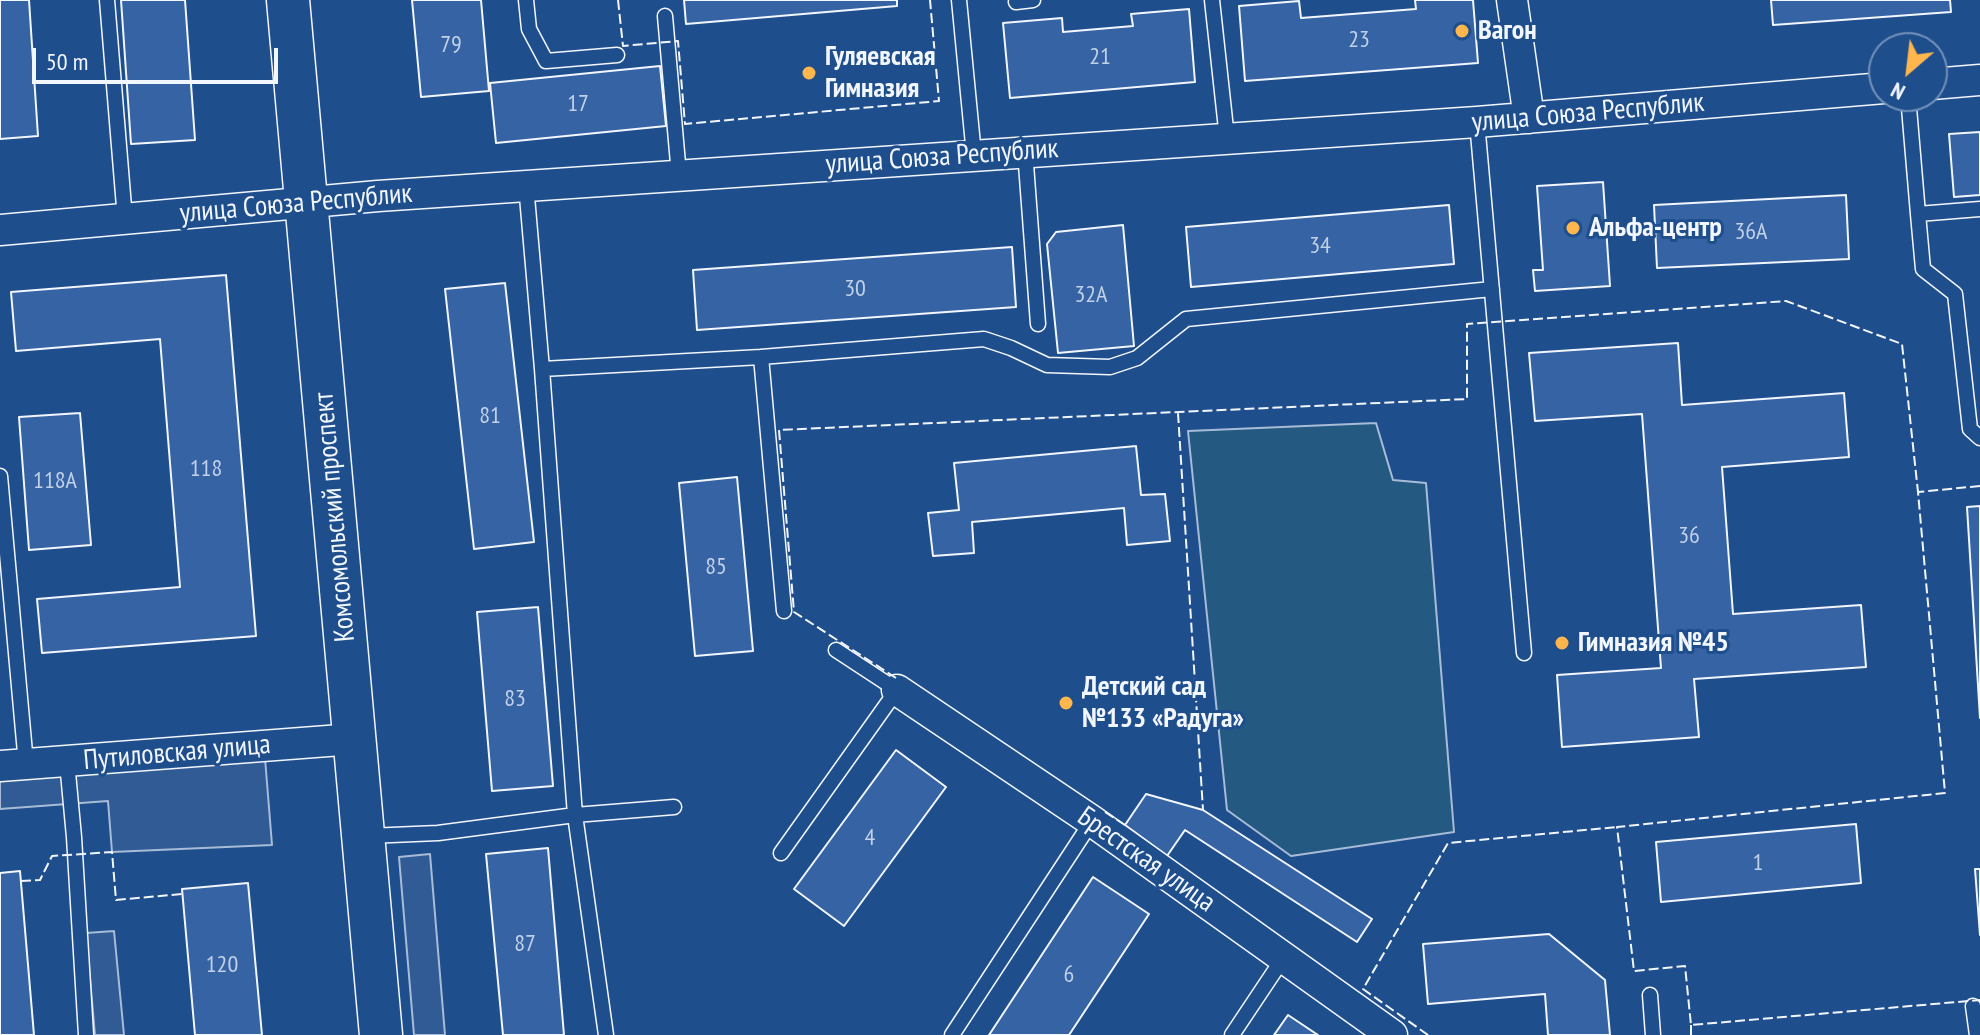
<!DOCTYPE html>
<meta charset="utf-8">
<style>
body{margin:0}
#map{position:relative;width:1980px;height:1035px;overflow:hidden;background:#1f4e8c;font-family:"PT Sans Narrow",sans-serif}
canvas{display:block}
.north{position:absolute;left:1868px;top:32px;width:80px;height:80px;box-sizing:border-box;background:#1f4e8c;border:2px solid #7391ba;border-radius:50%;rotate:208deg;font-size:22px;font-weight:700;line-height:32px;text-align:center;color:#f2f6ff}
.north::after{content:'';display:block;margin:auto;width:28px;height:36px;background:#ffb74d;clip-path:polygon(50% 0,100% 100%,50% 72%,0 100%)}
.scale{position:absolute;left:32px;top:48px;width:246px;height:36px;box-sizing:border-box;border:4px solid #f2f6ff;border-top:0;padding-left:10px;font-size:24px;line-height:28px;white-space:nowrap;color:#f2f6ff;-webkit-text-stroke:6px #1f4e8c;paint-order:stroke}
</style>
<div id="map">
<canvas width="1980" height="1035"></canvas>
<div class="north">N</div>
<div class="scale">50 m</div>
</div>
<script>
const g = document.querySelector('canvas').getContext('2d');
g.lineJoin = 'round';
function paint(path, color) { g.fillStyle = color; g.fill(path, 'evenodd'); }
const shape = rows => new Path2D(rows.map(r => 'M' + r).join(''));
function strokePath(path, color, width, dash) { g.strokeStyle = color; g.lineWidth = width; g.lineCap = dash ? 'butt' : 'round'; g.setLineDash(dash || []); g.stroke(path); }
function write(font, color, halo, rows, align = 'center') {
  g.font = font + ' "PT Sans Narrow",sans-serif'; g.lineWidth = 6; g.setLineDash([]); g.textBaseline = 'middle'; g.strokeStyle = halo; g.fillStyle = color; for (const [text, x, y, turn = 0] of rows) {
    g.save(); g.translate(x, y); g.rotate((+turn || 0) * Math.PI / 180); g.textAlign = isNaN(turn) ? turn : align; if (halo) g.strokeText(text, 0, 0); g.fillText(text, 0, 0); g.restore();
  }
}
const green = shape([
 [1376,423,1393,480,1426,483,1454,832,1291,856,1227,810,1188,431,1376,423]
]);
const parking = shape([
 [265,758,272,845,112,852,108,801,0,809,0,778,265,758],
 [430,854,445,1035,414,1035,399,857,430,854],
 [114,931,124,1035,95,1035,86,933,114,931]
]);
const building = shape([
 [0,0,29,0,38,136,0,139,0,0],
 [121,0,185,0,195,140,131,144,121,0],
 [412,0,481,0,489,91,421,97,412,0],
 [684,0,897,0,897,6,686,24,684,0],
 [1415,0,1473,0,1478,63,1245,81,1239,6,1299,1,1301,18,1416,9,1415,0],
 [1771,0,1950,0,1951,12,1773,25,1771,0],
 [1189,9,1195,82,1010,98,1003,23,1062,18,1063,32,1133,26,1131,14,1189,9],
 [660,66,666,126,496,143,490,83,660,66],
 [1980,132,1980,195,1954,197,1949,134,1980,132],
 [1603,182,1610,286,1535,291,1533,270,1543,270,1537,186,1603,182],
 [1846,195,1849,259,1657,268,1654,205,1846,195],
 [1449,205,1454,264,1191,287,1186,227,1449,205],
 [1123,225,1134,346,1058,353,1047,244,1056,232,1123,225],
 [1012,247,1016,307,697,330,693,270,1012,247],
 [226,275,256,636,42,653,37,599,180,587,160,339,16,351,11,292,226,275],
 [505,283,534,542,474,549,445,289,505,283],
 [1678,343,1682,405,1844,393,1849,457,1722,467,1733,614,1861,605,1866,667,1694,679,1699,737,1562,747,1557,675,1661,668,1642,414,1535,421,1529,353,1678,343],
 [80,413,91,545,29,550,19,417,80,413],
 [1136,446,1141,495,1165,494,1170,541,1127,545,1124,508,972,522,974,553,933,556,928,513,959,510,954,463,1136,446],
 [737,477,753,651,695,656,679,483,737,477],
 [1980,506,1980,718,1967,507,1980,506],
 [538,607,553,786,492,791,477,612,538,607],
 [896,750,946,787,844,926,794,889,896,750],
 [1146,794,1203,810,1372,919,1357,942,1185,830,1167,856,1125,825,1146,794],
 [1856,824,1861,883,1661,902,1656,842,1856,824],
 [548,848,564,1035,503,1035,486,854,548,848],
 [1975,869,1980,869,1980,935,1975,869],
 [20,871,34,1035,0,1035,0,873,20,871],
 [1093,877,1149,914,1069,1035,989,1035,1093,877],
 [248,883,262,1035,195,1035,182,889,248,883],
 [1549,934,1605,980,1610,1035,1548,1035,1545,994,1428,1004,1423,944,1549,934],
 [1288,1015,1318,1035,1274,1035,1288,1015]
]);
const service = shape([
 [107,0,125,219],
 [526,0,529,29,546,61,617,55],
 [959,0,974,155],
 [1212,0,1227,138],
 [1016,2,1033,0],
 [665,16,679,175],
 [1908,96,1918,214,1980,209],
 [1477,122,1524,653],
 [1025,151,1038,324],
 [526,185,542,369,575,815,606,1035],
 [1918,214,1923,269,1955,294,1970,429,1980,438],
 [761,357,784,611],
 [542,369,761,357,984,339,1011,348,1047,365,1110,367,1137,358,1186,319,1492,289],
 [0,476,26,764],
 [67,762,74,837,86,1035],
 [368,836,438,833,575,815,674,807],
 [781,853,897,690,836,650],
 [1650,995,1653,1035],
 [1973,1006,1977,1035],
 [952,1035,1092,821],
 [1232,1035,1284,957]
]);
const minor = shape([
 [1512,0,1529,118],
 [1932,84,1980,80],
 [0,230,378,196,1477,122,1884,88],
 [897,690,1092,821,1392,1035],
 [0,766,354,739]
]);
const secondary = shape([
 [288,0,381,1035]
]);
const fence = shape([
 [618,0,623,46,678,41,685,124,939,101,930,0],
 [1178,413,1203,810],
 [1980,486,1918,492,1945,793,1617,827,1634,971,1685,966,1691,1025,1980,1000],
 [896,678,794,612,779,430,1467,399,1467,324,1786,301,1902,344,1918,492],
 [1105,812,1125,825],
 [21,881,40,880,52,856,112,852,116,900,182,894],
 [1691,1025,1691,1035],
 [1428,1035,1363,989,1448,843,1617,827]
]);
const markers = [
 [1462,31,8,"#ffb74d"],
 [809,73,8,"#ffb74d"],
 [1573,228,8,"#ffb74d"],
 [1562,643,8,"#ffb74d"],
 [1066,703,8,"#ffb74d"]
];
const numberNames = [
 ["23",1359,40],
 ["79",451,45],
 ["21",1100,57],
 ["17",578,104],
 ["36А",1751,232],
 ["34",1320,246],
 ["30",855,289],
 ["32А",1091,295],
 ["81",490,416],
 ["118",206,469],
 ["118А",55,481],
 ["36",1689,536],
 ["85",716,567],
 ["83",515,699],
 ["4",870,838],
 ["1",1758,863],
 ["87",525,944],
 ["120",222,965],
 ["6",1069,975]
];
const poiNames = [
 ["Вагон",1478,31],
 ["Гуляевская",825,57],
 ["Гимназия",825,89],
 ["Альфа-центр",1589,228],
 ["Гимназия №45",1578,643],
 ["Детский сад",1082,687],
 ["№133 «Радуга»",1082,719]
];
const streetNames = [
 ["улица Союза Республик",1588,113,-5],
 ["улица Союза Республик",942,157,-4],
 ["улица Союза Республик",296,204,-5],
 ["Комсомольский проспект",335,517,-95],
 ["Путиловская улица",177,753,-5],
 ["Брестская улица",1146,860,35]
];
paint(green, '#245a82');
strokePath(green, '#a8bbd7', 2);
paint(parking, '#305b95');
strokePath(parking, '#a8bbd7', 2);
paint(building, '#3563a3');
strokePath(building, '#f2f6ff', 2);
strokePath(service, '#f2f6ff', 17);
strokePath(minor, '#f2f6ff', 33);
strokePath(secondary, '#f2f6ff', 45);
strokePath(service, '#1f4e8c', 14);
strokePath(minor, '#1f4e8c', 30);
strokePath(secondary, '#1f4e8c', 42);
strokePath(fence, '#f2f6ff', 2, [10, 4]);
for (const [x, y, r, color] of markers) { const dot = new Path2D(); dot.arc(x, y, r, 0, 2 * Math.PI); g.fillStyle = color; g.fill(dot); strokePath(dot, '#1f4e8c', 3); }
write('24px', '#c3d1e8', null, numberNames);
write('bold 28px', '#f2f6ff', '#1f4e8c', poiNames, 'left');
write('28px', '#f2f6ff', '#1f4e8c', streetNames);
</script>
